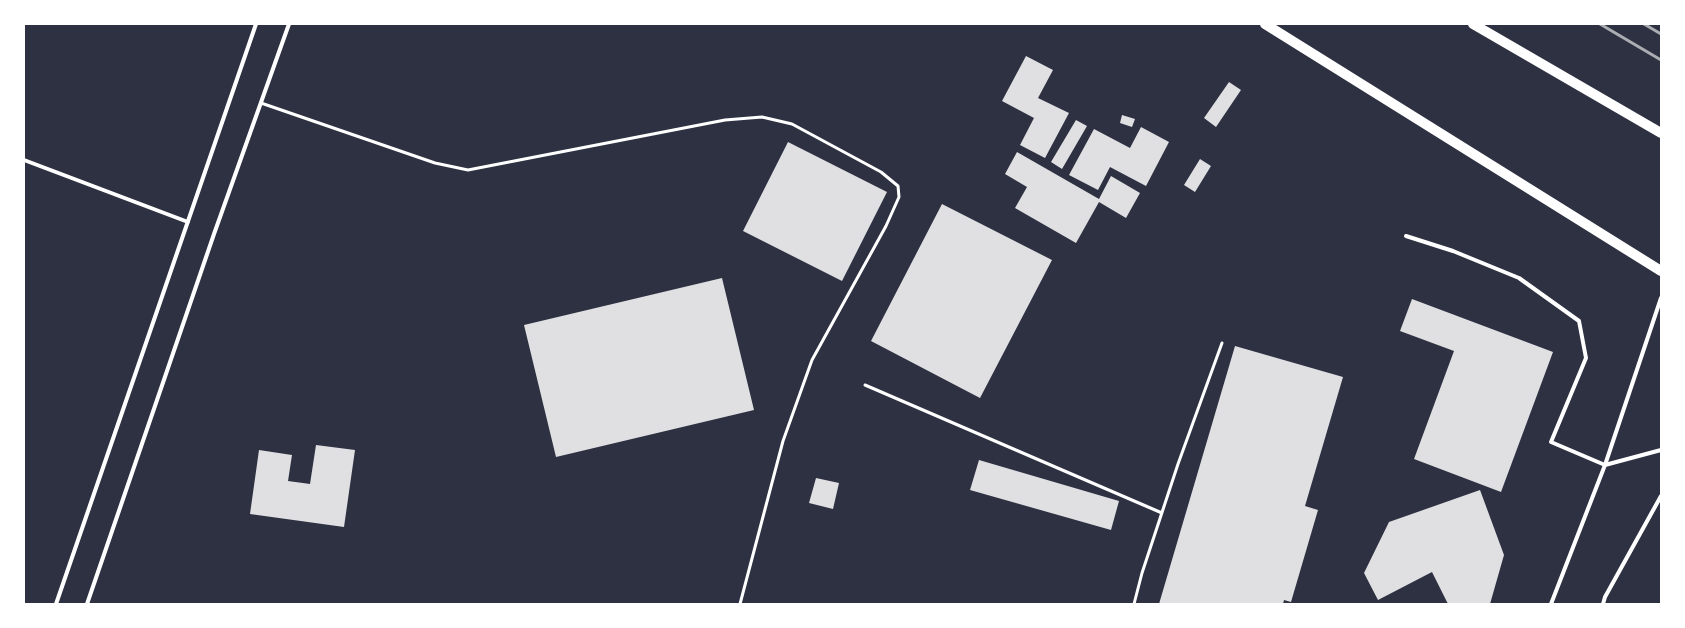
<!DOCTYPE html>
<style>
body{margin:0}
#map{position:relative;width:1685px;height:628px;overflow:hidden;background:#2d3142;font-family:"DM Sans",sans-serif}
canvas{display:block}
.frame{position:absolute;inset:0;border:25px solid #fff;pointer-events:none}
</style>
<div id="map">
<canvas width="1685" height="628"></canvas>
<div class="frame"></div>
</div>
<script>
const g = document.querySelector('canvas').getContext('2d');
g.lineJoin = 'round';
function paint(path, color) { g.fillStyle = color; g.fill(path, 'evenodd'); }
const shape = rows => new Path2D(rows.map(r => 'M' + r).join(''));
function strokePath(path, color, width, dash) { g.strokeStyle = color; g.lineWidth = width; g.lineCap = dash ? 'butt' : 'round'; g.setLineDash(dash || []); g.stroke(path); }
const building = shape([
 [1026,56,1053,70,1038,98,1069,113,1045,158,1020,145,1034,118,1002,101],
 [1229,82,1241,90,1216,127,1204,118],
 [1122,115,1135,119,1132,127,1120,123],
 [1076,120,1087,126,1062,169,1051,162],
 [1141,127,1169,142,1146,186,1110,167,1098,190,1069,175,1094,129,1130,148],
 [788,142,887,192,842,281,743,231],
 [1017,152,1099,199,1111,176,1140,193,1126,218,1099,202,1076,243,1015,208,1027,187,1005,174],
 [1200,159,1211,166,1195,192,1184,185],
 [942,204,1052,260,980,398,871,341],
 [722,278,754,410,556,457,524,325],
 [1412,299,1553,352,1501,492,1414,459,1454,351,1400,331],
 [1235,346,1343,377,1305,506,1318,510,1291,602,1284,600,1283,604,1274,603,1274,604,1159,604],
 [316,445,355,450,344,527,250,514,259,450,292,455,288,481,310,484],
 [979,460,1119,501,1111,530,970,490],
 [816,478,839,483,833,509,809,503],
 [1480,490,1504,555,1490,604,1448,604,1432,572,1378,600,1364,573,1389,522]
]);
const service = shape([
 [261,103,435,163,468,170,725,120,762,117,792,124,881,172,898,186,899,197,886,226,812,360,783,441,740,604],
 [865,385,1162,513],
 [1134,604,1142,573,1178,464,1222,343]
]);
const minor = shape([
 [24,160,188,222],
 [1406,236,1453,251,1519,278,1579,321,1586,358,1551,442,1605,465,1661,450],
 [56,604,256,24],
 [87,604,214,234,289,24],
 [1551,604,1605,465,1661,298],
 [1603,604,1605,597,1661,496]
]);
const primary = shape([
 [1265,24,1661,271],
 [1473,24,1661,133]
]);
const rail = shape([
 [1600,24,1661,60],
 [1644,24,1661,34]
]);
paint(building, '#e0e0e3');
strokePath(service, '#fff', 3);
strokePath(minor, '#fff', 4);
strokePath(primary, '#fff', 10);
strokePath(rail, '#abadb3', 3);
</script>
